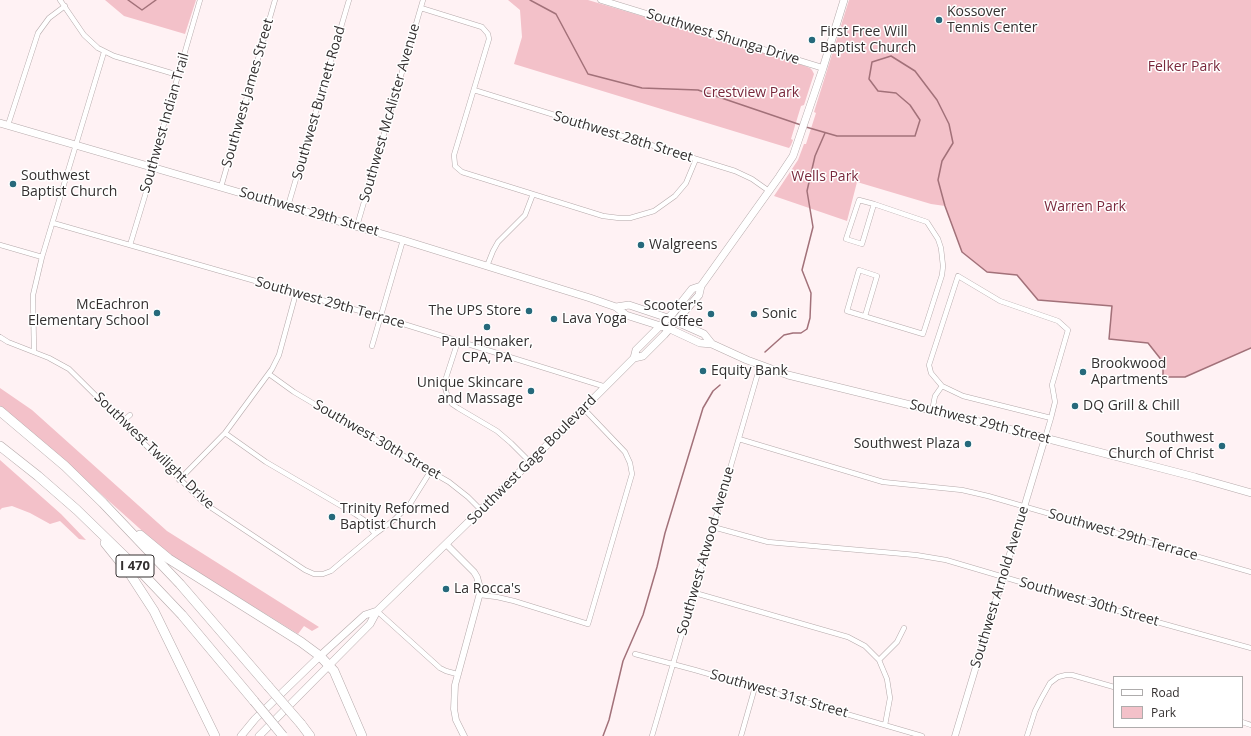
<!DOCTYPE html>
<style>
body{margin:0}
#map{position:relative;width:1251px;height:736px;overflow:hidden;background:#fff2f4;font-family:"Open Sans",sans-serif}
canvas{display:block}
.legend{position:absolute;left:1113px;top:676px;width:130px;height:52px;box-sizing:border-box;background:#fff;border:1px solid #aeacac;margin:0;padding:5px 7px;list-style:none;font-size:12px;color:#343030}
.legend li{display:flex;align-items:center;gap:8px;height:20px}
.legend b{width:20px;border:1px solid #aeacac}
</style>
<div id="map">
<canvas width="1251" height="736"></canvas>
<ul class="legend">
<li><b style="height:5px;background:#fff"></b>Road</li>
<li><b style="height:11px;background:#f3c1c9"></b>Park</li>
</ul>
</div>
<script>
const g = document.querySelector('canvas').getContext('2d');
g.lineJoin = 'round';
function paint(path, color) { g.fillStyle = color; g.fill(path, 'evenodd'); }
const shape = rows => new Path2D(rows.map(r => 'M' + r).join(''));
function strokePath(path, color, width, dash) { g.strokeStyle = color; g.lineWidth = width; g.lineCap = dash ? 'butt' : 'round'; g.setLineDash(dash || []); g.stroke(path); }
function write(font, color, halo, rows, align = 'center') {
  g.font = font + ' "Open Sans",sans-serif'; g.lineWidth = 3; g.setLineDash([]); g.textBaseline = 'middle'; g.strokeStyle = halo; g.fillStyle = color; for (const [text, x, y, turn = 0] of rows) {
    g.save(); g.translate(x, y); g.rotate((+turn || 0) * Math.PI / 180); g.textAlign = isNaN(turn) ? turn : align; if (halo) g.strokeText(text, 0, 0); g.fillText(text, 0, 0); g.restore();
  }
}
const green = shape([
 [105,0,196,0,185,34,124,16],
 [508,0,588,0,792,61,810,68,812,70,814,74,804,105,801,106,791,139,793,140,791,145,789,148,514,64,522,37,520,10],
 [849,0,1251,0,1251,348,1185,377,1163,377,1163,362,1148,343,1109,339,1111,306,1038,300,1017,275,987,272,962,252,945,206,931,204,857,182,847,221,774,196,798,160,804,144,806,144,816,113,814,112],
 [0,388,32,410,167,531,319,627,312,631,304,626,298,634,167,553,63,460,0,407],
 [0,460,61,514,86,540,79,539,60,521,50,524,30,513,12,506,2,508,0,510]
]);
const stream = shape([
 [128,0,142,10,156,0],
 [530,0,556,14,588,74,642,88,698,90,801,125],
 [806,127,837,136,915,136,920,120,910,105,896,93,878,91,869,79,872,62,891,56,915,71,937,100,949,124,953,143,942,161,938,180,945,206,962,252,987,272,1017,275,1038,300,1112,306,1109,339,1148,343,1163,362,1163,377,1185,377,1251,348],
 [765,352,784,335,793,333,801,333,807,329,810,318,811,293,802,270,813,227,807,191,815,156,825,133],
 [603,736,609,720,623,661,643,615,657,567,665,533,703,408,713,391,720,385]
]);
const minor = shape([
 [60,0,84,35,98,48,114,56,178,75],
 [421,8,482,27,488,34,489,39,454,155,455,166,462,172,603,216,619,218,630,218,654,211,675,196,686,183,696,159],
 [474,90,735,171,752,179,769,191],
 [8,125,38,33,49,18,65,6],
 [221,187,275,0],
 [288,206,349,0],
 [53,223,381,317,606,387],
 [357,226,423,0],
 [0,245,42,257],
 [130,245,151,176,154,158,200,0],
 [487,266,493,251,498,242,525,215,533,194],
 [865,316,877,276,859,270,847,311,923,334,942,275,943,266,941,248,938,239,927,222,874,204,859,200,846,239,862,244,874,204],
 [0,337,8,342,49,358,69,369,204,503,305,570,314,574,323,574,331,571,375,534,394,520,410,504,430,472],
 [458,341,444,384,448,398,452,404,458,408,497,431,511,443,530,462],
 [372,346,403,240],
 [34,352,33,295,42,257,104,52],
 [269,374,294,392,333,415,449,482,468,497,481,510],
 [932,411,935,396,942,386],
 [122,422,130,415],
 [225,433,266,462,355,514,364,520,375,534],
 [1045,438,1051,418,1055,402,1052,385,1068,330,1058,321,1000,301,958,276,929,365,931,373,942,386,963,396,1051,418],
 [739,439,883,482,962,490,988,496,1251,572],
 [179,480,225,433,272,369,279,355,296,293],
 [713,527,768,542,916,555,946,560,1139,617,1251,648],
 [695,593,848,637,865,646,879,660,887,679,890,698,885,725],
 [480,595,497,597,514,601,588,624,632,474,630,463,625,452,584,409],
 [377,611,440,668,446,671,457,674],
 [635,654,695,670,922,736],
 [879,660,897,642,904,628],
 [1242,722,1251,725],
 [652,736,760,366],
 [741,736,755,687],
 [1027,736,1035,711,1041,699,1050,683,1058,677,1066,675,1072,675,1114,687]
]);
const tertiary = shape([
 [601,0,823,68],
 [446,544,474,572,477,577,480,588,480,593,455,685,454,709,456,720,464,736],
 [955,736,1045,438]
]);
const secondary = shape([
 [0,123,403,240,590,298,616,307,626,315,670,329,700,343,712,344,747,360,788,375,1045,438,1195,477,1251,493],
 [616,307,629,305,668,318,704,334,712,344],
 [634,358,636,350,673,313,692,289,701,286],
 [241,736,255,719,320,656,365,615,377,611],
 [259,736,370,624,377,611,530,462,634,358,643,356,664,335,699,295,701,286,779,177,793,156,823,68,844,0]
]);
const motorway = shape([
 [0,411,65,466,103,503,180,584,268,686],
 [0,446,38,476,77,510,144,575,182,615,254,701],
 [140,535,169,559,301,642,320,656,334,671,362,736],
 [105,543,130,574,154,611,215,736],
 [301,724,310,736]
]);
const motorwayBridge = shape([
 [268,686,301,724],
 [254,701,283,736]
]);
const markers = [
 [939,20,4,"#26697b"],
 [812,40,4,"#26697b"],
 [13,184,4,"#26697b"],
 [641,245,4,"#26697b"],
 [529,311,4,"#26697b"],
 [157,313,4,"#26697b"],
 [711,314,4,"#26697b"],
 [754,314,4,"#26697b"],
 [554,319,4,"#26697b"],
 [487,327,4,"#26697b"],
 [703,371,4,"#26697b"],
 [1083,372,4,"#26697b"],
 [531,391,4,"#26697b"],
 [1075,406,4,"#26697b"],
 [968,444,4,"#26697b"],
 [1222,446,4,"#26697b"],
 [332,517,4,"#26697b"],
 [446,589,4,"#26697b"]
];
const shields = [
 [135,566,38]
];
const shieldNames = [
 ["I 470",135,566]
];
const poiNames = [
 ["Kossover",947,12],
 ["Tennis Center",947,28],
 ["First Free Will",820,32],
 ["Baptist Church",820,48],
 ["Southwest",21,176],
 ["Baptist Church",21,192],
 ["Walgreens",649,245],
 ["McEachron",149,305,"right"],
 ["Elementary School",149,321,"right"],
 ["Scooter's",703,306,"right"],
 ["Coffee",703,322,"right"],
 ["The UPS Store",521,311,"right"],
 ["Sonic",762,314],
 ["Lava Yoga",562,319],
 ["Paul Honaker,",487,342,"center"],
 ["CPA, PA",487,358,"center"],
 ["Brookwood",1091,364],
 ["Apartments",1091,380],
 ["Equity Bank",711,371],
 ["Unique Skincare",523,383,"right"],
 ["and Massage",523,399,"right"],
 ["DQ Grill & Chill",1083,406],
 ["Southwest",1214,438,"right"],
 ["Church of Christ",1214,454,"right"],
 ["Southwest Plaza",960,444,"right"],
 ["Trinity Reformed",340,509],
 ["Baptist Church",340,525],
 ["La Rocca's",454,589]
];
const streetNames = [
 ["Southwest Shunga Drive",723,37,17],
 ["Southwest James Street",248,93,-74],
 ["Southwest Burnett Road",319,103,-74],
 ["Southwest McAlister Avenue",390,113,-74],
 ["Southwest Indian Trail",165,123,-74],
 ["Southwest 28th Street",623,137,17],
 ["Southwest 29th Street",309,212,16],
 ["Southwest 29th Terrace",330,303,16],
 ["Southwest 29th Street",980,422,14],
 ["Southwest 30th Street",377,440,30],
 ["Southwest Twilight Drive",154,451,44],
 ["Southwest Gage Boulevard",532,460,-45],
 ["Southwest 29th Terrace",1123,535,16],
 ["Southwest Atwood Avenue",706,551,-74],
 ["Southwest Arnold Avenue",1000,587,-73],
 ["Southwest 30th Street",1089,602,16],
 ["Southwest 31st Street",779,694,16]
];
const parkNames = [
 ["Felker Park",1184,67],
 ["Crestview Park",751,93],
 ["Wells Park",825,177],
 ["Warren Park",1085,207]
];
paint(green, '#f3c1c9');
strokePath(stream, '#a27179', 1.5);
strokePath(minor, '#b5a9aa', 5.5);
strokePath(tertiary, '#b5a9aa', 7);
strokePath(secondary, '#b5a9aa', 8);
strokePath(motorway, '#b5a9aa', 10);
strokePath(minor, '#fff', 4.5);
strokePath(tertiary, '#fff', 6);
strokePath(secondary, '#fff', 7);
strokePath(motorway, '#fff', 9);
strokePath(motorwayBridge, '#b5a9aa', 10, []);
strokePath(motorwayBridge, '#fff', 9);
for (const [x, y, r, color] of markers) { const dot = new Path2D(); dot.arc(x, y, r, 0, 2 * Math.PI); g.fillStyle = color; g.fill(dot); strokePath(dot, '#fff', 1.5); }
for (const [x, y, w] of shields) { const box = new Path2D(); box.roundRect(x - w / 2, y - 11, w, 22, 3); g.fillStyle = '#fff'; g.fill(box); strokePath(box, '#343030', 1); }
write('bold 13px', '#343030', null, shieldNames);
write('14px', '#343030', '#fff', poiNames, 'left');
write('14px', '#343030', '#fff', streetNames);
write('14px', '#79283c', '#fff', parkNames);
</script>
